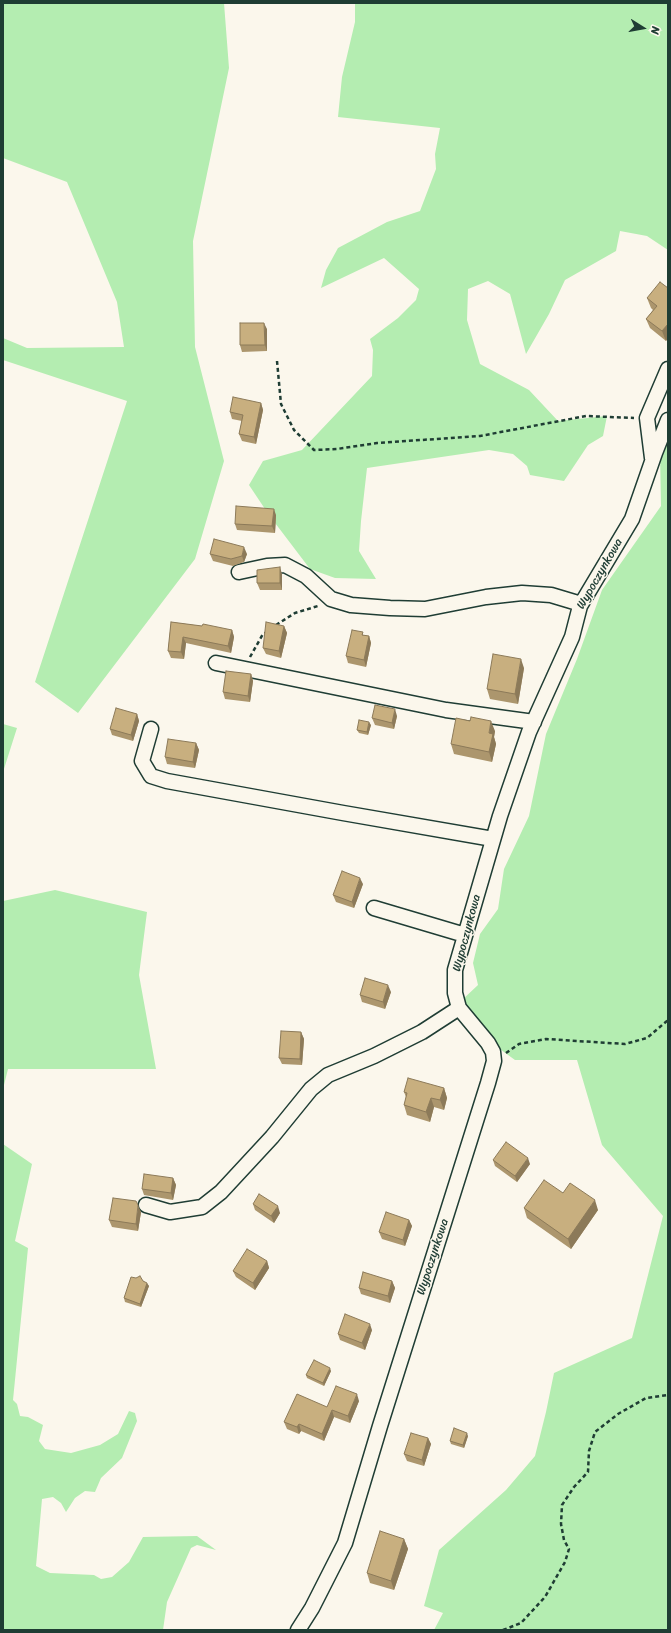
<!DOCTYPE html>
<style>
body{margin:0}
#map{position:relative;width:671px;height:1633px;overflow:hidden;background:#fbf7ec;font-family:Sriracha,sans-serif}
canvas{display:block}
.frame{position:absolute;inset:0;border:4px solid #1f3d34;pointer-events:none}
.north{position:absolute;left:623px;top:8px;width:40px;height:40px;-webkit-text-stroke:3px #fbf7ec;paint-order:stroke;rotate:101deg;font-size:11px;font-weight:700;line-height:16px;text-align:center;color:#1f3d34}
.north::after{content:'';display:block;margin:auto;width:14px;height:18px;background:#1f3d34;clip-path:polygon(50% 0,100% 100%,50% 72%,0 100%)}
</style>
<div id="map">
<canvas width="671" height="1633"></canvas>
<div class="frame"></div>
<div class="north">N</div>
</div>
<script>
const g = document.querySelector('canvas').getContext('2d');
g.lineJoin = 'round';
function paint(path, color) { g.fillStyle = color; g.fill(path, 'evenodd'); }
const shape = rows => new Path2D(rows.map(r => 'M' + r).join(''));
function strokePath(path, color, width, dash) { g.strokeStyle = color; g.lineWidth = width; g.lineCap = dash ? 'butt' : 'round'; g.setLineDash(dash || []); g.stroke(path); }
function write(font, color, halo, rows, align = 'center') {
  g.font = font + ' Sriracha,sans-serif'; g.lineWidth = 3; g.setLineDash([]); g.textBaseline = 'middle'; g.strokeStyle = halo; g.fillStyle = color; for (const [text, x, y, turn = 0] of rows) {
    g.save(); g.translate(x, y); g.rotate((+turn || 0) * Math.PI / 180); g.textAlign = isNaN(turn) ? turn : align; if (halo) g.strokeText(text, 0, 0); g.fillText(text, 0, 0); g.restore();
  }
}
const green = shape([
 [3,3,224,3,229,68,193,241,195,347,224,461,195,559,78,713,35,682,127,401,3,360,3,338,27,348,124,347,117,302,67,182,3,158],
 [355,3,668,3,668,250,647,236,620,231,616,251,565,280,549,314,526,354,510,294,488,281,468,289,467,320,480,364,529,390,558,421,607,416,603,436,588,445,564,481,530,475,527,466,513,454,489,450,367,468,361,521,359,551,376,579,335,578,310,569,269,515,249,485,263,461,302,450,372,376,373,350,370,339,398,318,416,300,419,289,384,258,321,288,326,270,338,248,387,222,420,211,436,169,435,154,440,128,338,117,342,77,355,22],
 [668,432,668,1630,434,1630,443,1613,424,1606,439,1550,506,1490,535,1456,546,1412,554,1373,632,1338,663,1216,602,1145,577,1060,515,1060,486,1039,462,1000,478,985,473,963,480,934,498,909,504,869,529,816,546,734,577,659,602,590,661,506,660,453],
 [3,724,17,728,3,772],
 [55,890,147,912,139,975,156,1069,8,1069,3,1089,3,901],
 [3,1144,32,1164,15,1241,28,1248,13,1400,17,1404,20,1416,28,1417,43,1425,39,1441,45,1449,71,1453,100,1445,118,1434,129,1411,135,1413,137,1421,122,1458,101,1478,95,1492,85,1491,75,1498,66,1512,61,1503,53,1497,42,1499,36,1566,50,1573,94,1575,101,1579,112,1577,129,1562,143,1537,197,1536,216,1550,197,1545,191,1548,167,1602,163,1630,3,1630]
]);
const path = shape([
 [277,361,281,404,294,430,314,450,337,449,377,443,480,436,586,416,634,418],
 [276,625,295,613,318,606],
 [250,657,263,634,267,632],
 [506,1053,519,1044,546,1039,625,1044,647,1038,668,1020],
 [503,1630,521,1623,545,1597,565,1562,569,1549,564,1540,561,1524,562,1505,574,1487,588,1472,589,1451,595,1432,618,1414,646,1398,668,1395]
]);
const minor = shape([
 [652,458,647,418,668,369],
 [239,572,267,566,285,565,306,576,331,599,351,605,390,608,425,609,486,597,522,593,551,595,581,604],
 [216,663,446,710,534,722],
 [151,729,142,761,151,776,167,781,343,813,493,839],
 [374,908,465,935],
 [146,1205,170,1212,202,1207,221,1192,272,1137,311,1089,328,1075,374,1056,422,1032,459,1008],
 [298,1630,312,1608,345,1543,380,1426,488,1083,494,1061,493,1052,488,1043,459,1008,455,993,455,970,500,816,529,732,572,637,580,606,632,519,655,453,668,420]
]);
const wall = shape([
 [668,288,668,338,666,341,650,328,646,319,653,310,651,308,647,298],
 [267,329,267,351,242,352,240,345],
 [261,403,263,410,256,444,242,441,239,434,242,421,232,419,230,412],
 [276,515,275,533,237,530,235,524],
 [210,554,247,554,244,562,233,566,213,561],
 [282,574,282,590,260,590,257,583],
 [171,622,232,630,234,637,231,653,186,643,184,659,171,658,168,651],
 [284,626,287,633,281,658,266,654,263,648],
 [363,632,363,635,369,636,371,643,366,667,348,663,346,656],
 [524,668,518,704,490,699,487,689],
 [251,674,253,681,250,702,225,699,223,692],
 [137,714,139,721,133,741,112,735,110,729],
 [397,716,394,729,375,725,372,718],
 [371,725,368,735,359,733,357,730],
 [495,731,494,737,496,744,492,762,454,754,451,744],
 [196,743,199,750,195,768,167,764,165,757],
 [363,884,354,908,336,902,333,895],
 [391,992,385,1009,362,1002,360,995],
 [301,1032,304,1039,302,1065,282,1064,279,1058],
 [444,1088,447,1098,444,1110,434,1107,430,1122,407,1115,404,1105,406,1097,404,1092],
 [493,1160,530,1164,517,1182,495,1166],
 [173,1178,176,1185,173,1200,144,1195,142,1189],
 [563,1193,598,1210,571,1249,527,1218,524,1208],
 [253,1204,280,1213,274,1223,255,1210],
 [141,1212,138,1231,112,1227,109,1220],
 [409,1220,412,1226,405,1246,382,1239,379,1232],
 [267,1261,269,1268,255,1290,236,1277,233,1271],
 [143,1281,149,1286,141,1307,125,1302,124,1298],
 [392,1281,395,1288,390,1303,361,1294,359,1288],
 [372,1330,365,1350,340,1340,338,1334],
 [331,1371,324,1386,307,1378,306,1375],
 [359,1401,350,1423,334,1417,324,1441,301,1431,299,1434,287,1429,284,1422,327,1407],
 [468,1436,464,1448,451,1444,450,1441],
 [428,1438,431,1444,424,1466,407,1461,404,1454],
 [404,1539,408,1549,394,1590,370,1583,367,1573]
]);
const shadedWall = shape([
 [264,323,267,329,267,351,265,345],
 [668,324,668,338,666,341,662,331],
 [261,403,263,410,256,444,254,437],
 [274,509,276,515,275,533,272,526],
 [244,547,247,554,244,562,242,556],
 [280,567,282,574,282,590,280,583],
 [284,626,287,633,281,658,279,651],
 [232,630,234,637,231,653,228,646],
 [369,636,371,643,366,667,364,660],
 [183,637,186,643,184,659,181,652],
 [521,659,524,668,518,704,515,694],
 [251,674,253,681,250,702,248,696],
 [395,709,397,716,394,729,392,723],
 [137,714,139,721,133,741,131,735],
 [491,721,495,731,494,737,496,744,492,762,489,752,489,733],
 [369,722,371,725,368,735,367,732],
 [196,743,199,750,195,768,193,762],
 [360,878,363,884,354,908,352,902],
 [388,985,391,992,385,1009,383,1002],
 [301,1032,304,1039,302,1065,300,1059],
 [444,1088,447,1098,444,1110,440,1100],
 [431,1098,434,1107,430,1122,426,1112],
 [528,1158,530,1164,517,1182,515,1176],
 [173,1178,176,1185,173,1200,171,1193],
 [595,1200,598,1210,571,1249,568,1239],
 [138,1205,141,1212,138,1231,136,1224],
 [278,1206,280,1213,274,1223,271,1216],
 [409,1220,412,1226,405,1246,403,1240],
 [267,1261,269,1268,255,1290,253,1283],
 [392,1281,395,1288,390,1303,388,1296],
 [147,1283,149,1286,141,1307,140,1304],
 [370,1324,372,1330,365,1350,362,1343],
 [330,1368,331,1371,324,1386,323,1383],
 [357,1394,359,1401,350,1423,348,1416],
 [332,1410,334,1417,324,1441,322,1434],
 [299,1424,301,1431,299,1434,297,1427],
 [467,1433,468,1436,464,1448,463,1445],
 [428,1438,431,1444,424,1466,422,1460],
 [404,1539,408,1549,394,1590,391,1581]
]);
const building = shape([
 [660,282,668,288,668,324,662,331,646,319,657,306,647,298,660,282],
 [240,323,264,323,265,345,240,345,240,323],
 [233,397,261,403,254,437,239,434,243,415,230,412,233,397],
 [236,506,274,509,272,526,235,524,236,506],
 [214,539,244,547,242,556,231,559,210,554,214,539],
 [280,567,280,583,257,583,257,570,280,567],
 [171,622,202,626,203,624,232,630,228,646,183,637,181,652,168,651,171,622],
 [266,622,284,626,279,651,263,648,266,622],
 [352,630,363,632,362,635,369,636,364,660,346,656,352,630],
 [493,654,521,659,515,694,487,689,493,654],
 [226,671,251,674,248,696,223,692,226,671],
 [375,705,395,709,392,723,372,718,375,705],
 [116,708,137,714,131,735,110,729,116,708],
 [471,717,491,721,489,733,493,734,489,752,451,744,456,718,470,721,471,717],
 [359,720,369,722,367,732,357,730,359,720],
 [168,739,196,743,193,762,165,757,168,739],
 [342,871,360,878,352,902,333,895,342,871],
 [365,978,388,985,383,1002,360,995,365,978],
 [281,1031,301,1032,300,1059,279,1058,281,1031],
 [408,1078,444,1088,440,1100,431,1098,426,1112,404,1105,407,1093,404,1092,408,1078],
 [506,1142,528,1158,515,1176,493,1160,506,1142],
 [144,1174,173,1178,171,1193,142,1189,144,1174],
 [544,1180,563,1193,570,1183,595,1200,568,1239,524,1208,544,1180],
 [259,1194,278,1206,271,1216,253,1204,259,1194],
 [113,1198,136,1201,138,1205,136,1224,109,1220,113,1198],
 [386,1212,409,1220,403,1240,379,1232,386,1212],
 [247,1249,267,1261,253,1283,233,1271,247,1249],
 [363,1272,392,1281,388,1296,359,1288,363,1272],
 [140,1276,143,1281,147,1283,140,1304,124,1298,131,1277,136,1278,140,1276],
 [345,1314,370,1324,362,1343,338,1334,345,1314],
 [314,1360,330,1368,323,1383,306,1375,314,1360],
 [336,1386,357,1394,348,1416,332,1410,322,1434,299,1424,297,1427,284,1422,297,1394,327,1407,336,1386],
 [454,1428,467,1433,463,1445,450,1441,454,1428],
 [411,1433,428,1438,422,1460,404,1454,411,1433],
 [380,1531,404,1539,391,1581,367,1573,380,1531]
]);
const streetNames = [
 ["Wypoczynkowa",600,574,-60],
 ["Wypoczynkowa",467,933,-75],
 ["Wypoczynkowa",433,1257,-72]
];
paint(green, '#b4edb1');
strokePath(minor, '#1f3d34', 17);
strokePath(path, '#1f3d34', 2.5, [4, 3]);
strokePath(minor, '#fbf7ec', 14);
paint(wall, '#ac966d');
paint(shadedWall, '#8c7a59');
paint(building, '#c8af7f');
strokePath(building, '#8c7a59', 1);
write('12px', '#1f3d34', '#fbf7ec', streetNames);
</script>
